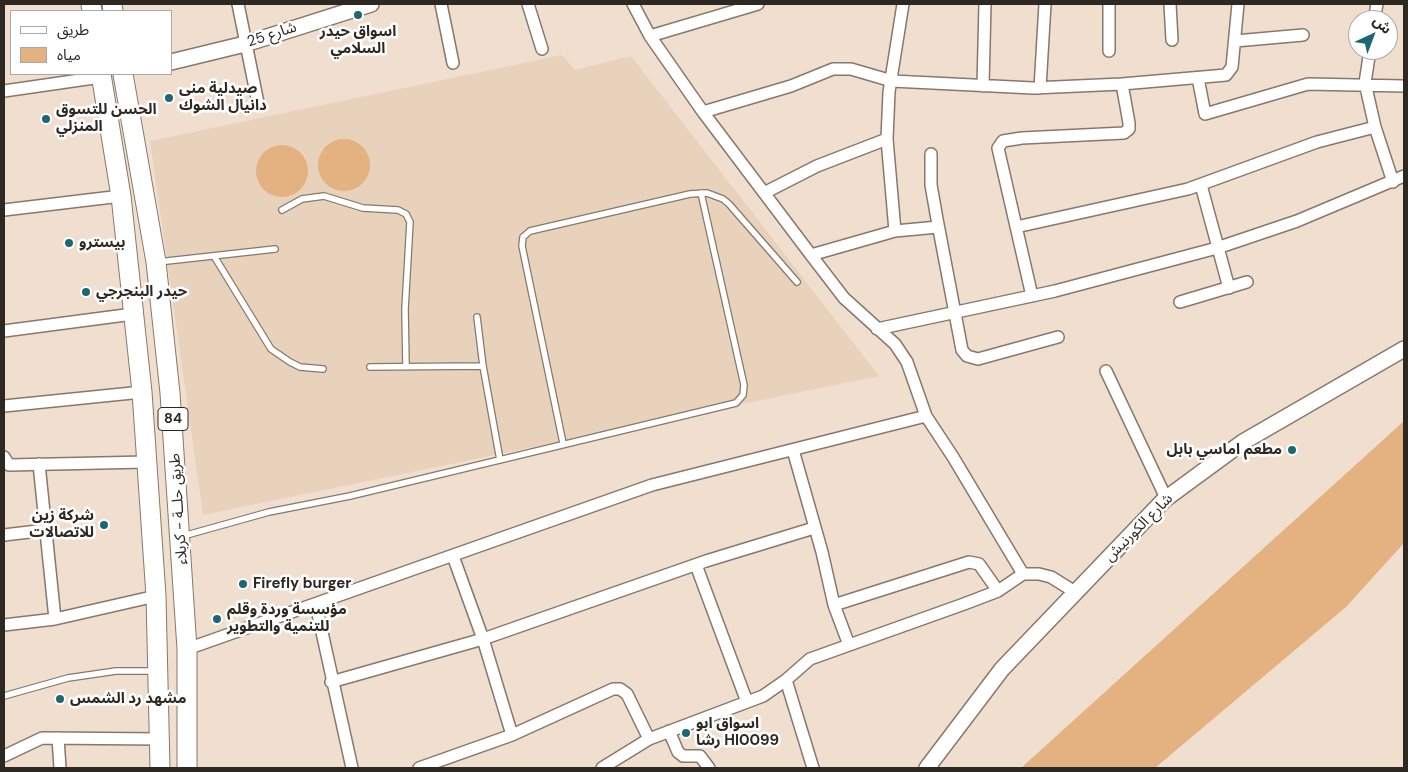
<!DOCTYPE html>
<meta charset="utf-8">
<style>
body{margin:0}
#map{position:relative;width:1408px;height:772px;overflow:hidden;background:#f0dfcf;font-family:"DM Sans","Noto Sans Arabic",sans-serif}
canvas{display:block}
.frame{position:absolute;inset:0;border:5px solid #2e2822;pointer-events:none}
.legend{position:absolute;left:10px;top:10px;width:162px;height:65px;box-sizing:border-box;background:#fff;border:1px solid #aba9a7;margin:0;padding:6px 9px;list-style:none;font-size:15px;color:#2e2822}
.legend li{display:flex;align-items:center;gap:10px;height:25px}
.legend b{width:25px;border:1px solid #aba9a7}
.north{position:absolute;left:1348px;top:10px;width:50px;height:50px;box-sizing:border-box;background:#fff;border:1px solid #aba9a7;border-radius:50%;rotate:43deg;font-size:14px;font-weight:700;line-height:20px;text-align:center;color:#2e2822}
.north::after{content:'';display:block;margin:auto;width:18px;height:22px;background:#1c6771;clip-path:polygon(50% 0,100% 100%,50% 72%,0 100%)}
</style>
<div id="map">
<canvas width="1408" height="772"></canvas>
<div class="frame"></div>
<ul class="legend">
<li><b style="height:6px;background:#fff"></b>طريق</li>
<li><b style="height:14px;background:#e4b280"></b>مياه</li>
</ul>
<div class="north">ش</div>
</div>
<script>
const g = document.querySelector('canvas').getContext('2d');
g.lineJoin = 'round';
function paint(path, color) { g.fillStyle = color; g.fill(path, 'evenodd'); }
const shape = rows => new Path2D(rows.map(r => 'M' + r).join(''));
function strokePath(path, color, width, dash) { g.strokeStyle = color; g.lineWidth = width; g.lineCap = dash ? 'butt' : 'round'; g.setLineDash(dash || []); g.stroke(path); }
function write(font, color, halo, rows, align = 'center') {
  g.font = font + ' "DM Sans","Noto Sans Arabic",sans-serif'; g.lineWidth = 5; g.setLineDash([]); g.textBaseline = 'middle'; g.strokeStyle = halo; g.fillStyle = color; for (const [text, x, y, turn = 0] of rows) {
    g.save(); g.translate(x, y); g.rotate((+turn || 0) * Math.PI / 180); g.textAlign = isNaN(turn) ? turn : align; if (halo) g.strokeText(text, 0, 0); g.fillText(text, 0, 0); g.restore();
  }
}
const built = shape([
 [562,55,575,70,631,56,879,376,203,515,150,141]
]);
const water = shape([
 '318 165a26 26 0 1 1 52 0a26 26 0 1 1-52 0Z',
 '256 171a26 26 0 1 1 52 0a26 26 0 1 1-52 0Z',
 [1404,421,1404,543,1346,607,1155,768,1021,768]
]);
const service = shape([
 [282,210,302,199,324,196,363,208,398,210,406,214,410,222,405,309,406,366],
 [214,256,271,349,290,362,300,367,323,369],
 [158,262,275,249],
 [477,317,483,366,500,460],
 [370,367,483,366],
 [563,443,522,246,523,237,530,231,690,194,707,193,723,199,729,204,797,282],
 [183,536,269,512,350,496,736,403,743,395,744,385,701,193],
 [4,696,68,678,116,671,155,671]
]);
const minor = shape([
 [238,4,258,103],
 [441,4,453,63],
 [528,4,542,49],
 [633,4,650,36,703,112,811,255,844,298,895,344,907,362,926,416,953,457,1023,574,1039,574,1051,577,1075,592],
 [1109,4,1109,51],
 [1170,4,1172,40],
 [1374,20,1377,4],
 [650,36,758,4],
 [1235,41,1303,35],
 [1370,50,1365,83,1375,127],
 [1198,78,1205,114,1308,84,1404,86],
 [983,86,985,4],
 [1040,88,1045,4],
 [4,91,101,77],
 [703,112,791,86,833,69,851,69,892,81,1033,88,1122,84,1226,75,1232,67,1238,4],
 [931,154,931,185,937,219,962,350,967,356,978,359,1058,337],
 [1201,185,1229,288],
 [764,193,817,166,887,139],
 [4,210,121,196],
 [1016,227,1188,189,1317,142,1375,127,1393,182],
 [895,231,887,139,889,92,903,4],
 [811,255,895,231,938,227],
 [1032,296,998,148,1003,141,1022,138,1124,133,1129,129,1129,123,1122,84],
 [1180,302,1247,282],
 [877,329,1055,291,1217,248,1297,221,1404,176],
 [4,331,133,314],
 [1106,371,1166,498],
 [4,406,142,392],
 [793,450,822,552,834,605,849,645],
 [4,457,9,465,146,462],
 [39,464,55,619],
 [4,535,46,530],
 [453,556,483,639,512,735],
 [696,565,747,702],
 [316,605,352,768],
 [834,605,969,562,979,564,998,591],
 [4,625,55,619,156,596],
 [187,649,652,485,926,416],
 [786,680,813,768],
 [331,682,483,639,706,561,814,528],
 [669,731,678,752,683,756,700,756,709,768],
 [58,738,60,768],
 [4,756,42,738,161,739],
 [419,768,512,735,613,689,620,689,627,694,649,739],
 [602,768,649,739,763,696,786,680,810,659,964,604,998,591,1023,574]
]);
const tertiary = shape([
 [171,62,245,44,371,4],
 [927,768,1002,669,1164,500,1243,442,1404,349]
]);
const primary = shape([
 [91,4,92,11],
 [112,4,113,11],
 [101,74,121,196,142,392,156,596,160,768],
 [123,74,156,262,170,393,187,649,187,768]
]);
const markers = [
 [358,15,5,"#1c6771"],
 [169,98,5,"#1c6771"],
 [46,119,5,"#1c6771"],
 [69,243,5,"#1c6771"],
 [86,292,5,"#1c6771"],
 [1292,450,5,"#1c6771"],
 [104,525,5,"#1c6771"],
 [243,584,5,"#1c6771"],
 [217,619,5,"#1c6771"],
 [60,699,5,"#1c6771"],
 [686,733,5,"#1c6771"]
];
const shields = [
 [173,419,30]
];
const shieldNames = [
 ["84",173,419]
];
const poiNames = [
 ["اسواق حيدر",358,32,"center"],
 ["السلامي",358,49,"center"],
 ["صيدلية منى",179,89],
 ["دانيال الشوك",179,106],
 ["الحسن للتسوق",56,110],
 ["المنزلي",56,127],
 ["بيسترو",79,243],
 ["حيدر البنجرجي",96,292],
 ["مطعم اماسي بابل",1282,450,"right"],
 ["شركة زين",94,516,"right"],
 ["للاتصالات",94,533,"right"],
 ["Firefly burger",253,584],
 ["مؤسسة وردة وقلم",227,610],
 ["للتنمية والتطوير",227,627],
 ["مشهد رد الشمس",70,699],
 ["اسواق ابو",696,724],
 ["رشا Hl0099",696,741]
];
const streetNames = [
 ["شارع 25",272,35,-18],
 ["طريق حلــة - كربلاء",179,509,-94],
 ["شارع الكورنيش",1139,528,-45]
];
paint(built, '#e9d2bc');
paint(water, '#e4b280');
strokePath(service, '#877869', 8);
strokePath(minor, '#877869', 14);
strokePath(tertiary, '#877869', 18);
strokePath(primary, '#877869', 21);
strokePath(service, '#fff', 5.5);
strokePath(minor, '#fff', 11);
strokePath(tertiary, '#fff', 15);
strokePath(primary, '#fff', 19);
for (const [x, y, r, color] of markers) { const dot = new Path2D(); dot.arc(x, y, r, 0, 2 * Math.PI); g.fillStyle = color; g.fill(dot); strokePath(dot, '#fff', 2); }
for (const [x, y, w] of shields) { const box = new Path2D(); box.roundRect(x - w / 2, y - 11.5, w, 23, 4); g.fillStyle = '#fff'; g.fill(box); strokePath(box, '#2e2822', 1); }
write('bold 14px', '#2e2822', null, shieldNames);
write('bold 15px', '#2e2822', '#fff', poiNames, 'left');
write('15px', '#2e2822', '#fff', streetNames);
</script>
